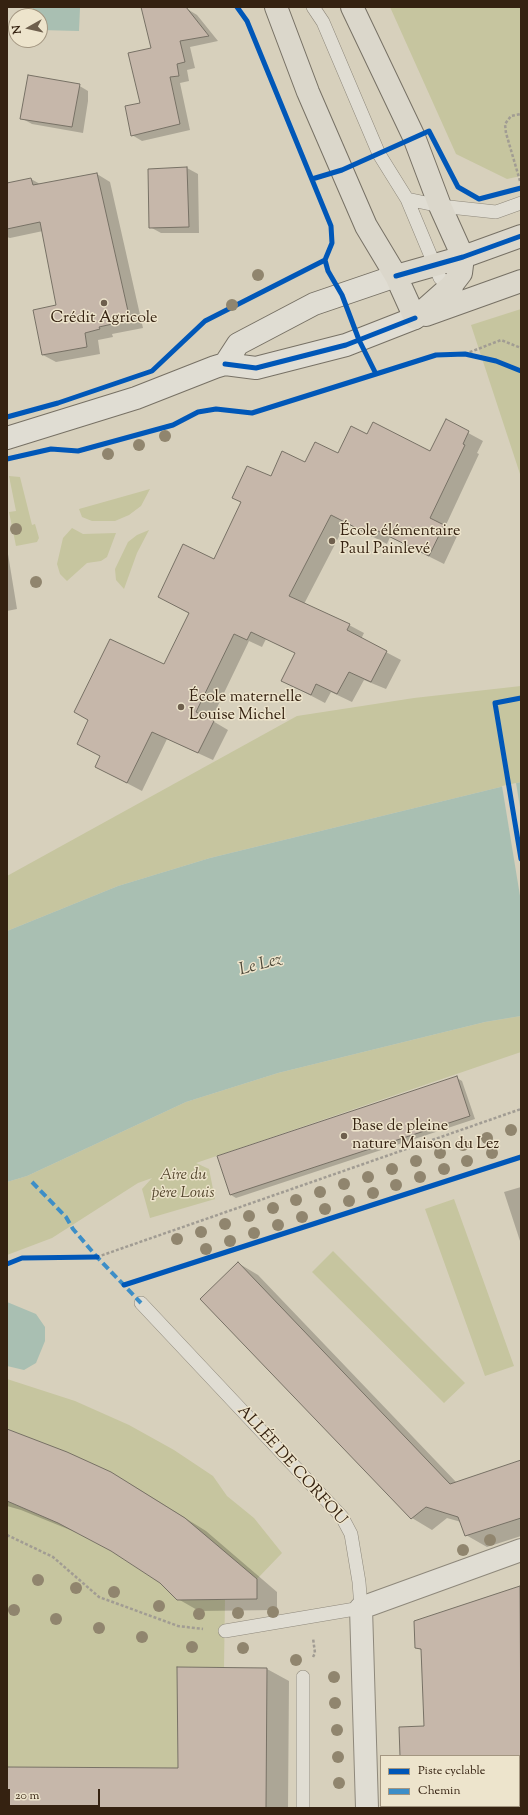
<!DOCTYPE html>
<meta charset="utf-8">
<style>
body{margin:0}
#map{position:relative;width:528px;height:1815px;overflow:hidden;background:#d7d0bc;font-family:"Sorts Mill Goudy",serif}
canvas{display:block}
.frame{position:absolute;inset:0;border:8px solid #352211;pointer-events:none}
.legend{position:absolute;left:380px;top:1755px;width:140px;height:52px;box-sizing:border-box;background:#ede4cc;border:1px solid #a39681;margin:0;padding:5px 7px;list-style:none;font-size:12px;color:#352211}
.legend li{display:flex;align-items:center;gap:8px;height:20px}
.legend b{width:20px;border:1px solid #a39681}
.north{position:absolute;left:8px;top:8px;width:40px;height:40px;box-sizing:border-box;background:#ede4cc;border:1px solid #a39681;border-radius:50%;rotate:262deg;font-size:11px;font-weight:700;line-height:16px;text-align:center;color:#352211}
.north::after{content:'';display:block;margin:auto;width:14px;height:18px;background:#6e5f4d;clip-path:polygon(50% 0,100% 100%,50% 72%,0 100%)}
.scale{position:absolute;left:8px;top:1789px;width:92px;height:18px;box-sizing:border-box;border:2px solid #352211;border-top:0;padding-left:5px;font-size:12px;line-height:14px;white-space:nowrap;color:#352211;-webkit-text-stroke:3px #ede4cc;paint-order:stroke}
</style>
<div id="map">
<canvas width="528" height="1815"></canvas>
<div class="frame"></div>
<ul class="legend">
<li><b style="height:5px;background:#0057b8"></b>Piste cyclable</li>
<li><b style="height:5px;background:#3d8ec7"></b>Chemin</li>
</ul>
<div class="north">N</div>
<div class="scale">20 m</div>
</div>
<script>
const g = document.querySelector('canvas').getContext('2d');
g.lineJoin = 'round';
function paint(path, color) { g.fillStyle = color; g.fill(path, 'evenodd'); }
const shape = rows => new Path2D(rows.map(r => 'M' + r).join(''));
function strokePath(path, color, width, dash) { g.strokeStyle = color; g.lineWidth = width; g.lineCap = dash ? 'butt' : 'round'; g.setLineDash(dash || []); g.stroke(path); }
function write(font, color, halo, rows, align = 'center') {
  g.font = font + ' "Sorts Mill Goudy",serif'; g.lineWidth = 3; g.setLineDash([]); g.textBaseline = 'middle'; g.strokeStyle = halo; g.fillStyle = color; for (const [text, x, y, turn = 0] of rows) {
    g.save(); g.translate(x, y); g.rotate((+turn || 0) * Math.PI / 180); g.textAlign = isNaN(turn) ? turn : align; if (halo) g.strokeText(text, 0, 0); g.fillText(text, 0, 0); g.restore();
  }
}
const green = shape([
 [390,7,521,7,521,176,507,179,456,154],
 [521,309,521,477,471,325],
 [9,476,20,477,32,525,35,524,39,538,37,542,16,546,9,512,16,511],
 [150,489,141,506,129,515,115,521,92,521,82,517,79,509],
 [72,528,83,534,116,533,107,557,101,561,87,563,67,581,60,574,57,564,63,538],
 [149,530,137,553,124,589,116,580,115,569,128,542,137,535],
 [521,686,521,782,210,858,118,886,7,931,7,876,297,716,414,698],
 [521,1016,521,1052,196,1163,209,1169,215,1199,150,1218,142,1189,152,1178,138,1183,52,1238,7,1255,7,1182,27,1176,186,1102,278,1073,485,1022],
 [454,1199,514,1366,485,1376,425,1209],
 [333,1251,465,1383,444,1403,312,1272],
 [7,1379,75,1401,129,1425,174,1450,213,1476,227,1496,254,1518,282,1553,257,1579,7,1430],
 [7,1501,58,1523,111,1551,160,1583,177,1600,225,1600,224,1668,177,1667,178,1768,7,1767]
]);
const water = shape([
 [34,7,80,8,79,31,40,30,40,16,25,16],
 [521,782,521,1016,485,1022,278,1073,186,1102,27,1176,7,1182,7,931,118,886,210,858],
 [7,1302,36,1314,45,1327,45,1341,36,1363,24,1370,7,1366]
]);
const pier = shape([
 [516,783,521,813,521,902,502,786]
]);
const shadow = shape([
 [142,7,184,7,197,15,218,41,190,47,195,68,187,70,189,81,180,83,190,130,142,141,132,135,141,103,152,49],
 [78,85,88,91,88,101,83,133,32,124,21,118],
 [187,168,198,174,199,233,161,233,150,227],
 [97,174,110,182,143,328,112,334,113,337,98,340,100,354,56,362,43,355,34,310,57,306,43,231,10,238,7,237,7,184,31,179,40,184],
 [446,421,483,441,477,453,479,454,445,527,458,534,444,564,390,537,387,544,346,523,304,604,349,625,364,633,361,639,401,660,386,689,364,680,352,702,331,692,325,703,283,681,296,653,266,639,262,647,249,641,211,720,228,730,213,760,167,739,142,791,96,767,164,665,190,614,159,597,215,560,271,477,305,464,339,454,368,435,431,452],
 [7,548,17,609,7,611],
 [457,1078,462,1081,475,1119,236,1198,231,1195],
 [521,1187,521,1244,504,1192],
 [238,1263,258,1275,457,1483,521,1462,521,1536,487,1547,466,1535,461,1522,447,1518,432,1530,412,1518],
 [7,1431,132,1485,206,1531,277,1592,277,1610,199,1611,178,1599,161,1583,119,1554,80,1534,21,1510,7,1506],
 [521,1587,521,1808,403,1808,403,1806,519,1806,519,1756,401,1756,425,1727,423,1651,416,1647,513,1589],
 [178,1668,267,1669,289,1681,288,1808,7,1808,7,1768,179,1769]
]);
const building = shape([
 [141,7,186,7,209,36,180,41,185,62,177,64,179,76,170,77,180,124,131,136,125,106,140,103,128,53,151,48,141,7],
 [28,75,80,84,72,127,20,119,28,75],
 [187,167,189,227,149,228,148,169,187,167],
 [97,173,130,320,99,327,100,329,85,333,87,347,42,355,33,310,56,305,40,222,7,229,7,183,31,178,33,185,97,173],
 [446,419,469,431,463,444,465,445,430,518,444,525,429,556,376,530,372,536,331,515,289,596,350,624,347,630,387,651,371,682,349,672,337,694,316,684,311,695,281,681,295,653,251,632,247,640,234,634,196,712,214,721,198,753,152,732,127,783,95,767,100,756,77,744,88,720,74,712,110,639,164,664,189,613,158,597,183,544,214,559,241,502,232,498,247,466,271,476,282,451,305,462,315,442,338,453,351,426,367,434,373,422,430,451,446,419],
 [457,1076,470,1116,230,1195,217,1156,457,1076],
 [238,1262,450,1484,521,1460,521,1518,465,1536,458,1517,426,1507,411,1519,200,1299,238,1262],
 [7,1429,67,1452,111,1472,185,1518,257,1579,257,1599,177,1600,160,1583,111,1551,58,1523,7,1501,7,1429],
 [520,1586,521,1756,400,1756,399,1727,424,1726,421,1649,415,1648,414,1621,520,1586],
 [177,1667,267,1668,266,1808,7,1808,7,1767,178,1768,177,1667]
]);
const path = shape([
 [520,181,506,133,505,124,511,116,521,114],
 [465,354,501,340,521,348],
 [97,1257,521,1109],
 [7,1535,53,1557,99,1597,178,1626,203,1629],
 [313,1657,315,1653,313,1638]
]);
const lane = shape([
 [313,7,323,22,379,154,407,199,440,278,456,290],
 [407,199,440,206,496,212,521,203],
 [141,1303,342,1517,351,1534,359,1582,361,1608,225,1631],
 [303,1808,303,1677]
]);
const street = shape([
 [367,1808,361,1608,521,1550]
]);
const secondary = shape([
 [225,364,238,344,314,304,396,276],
 [7,438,136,398,215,367,225,364,256,368,346,345,415,318]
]);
const primary = shape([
 [276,7,308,92,366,226,396,276,415,318],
 [352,7,414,137,440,206,463,257,461,273,451,286,415,318],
 [396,276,463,257,521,236],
 [426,315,521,281]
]);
const quiet = shape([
 [32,1182,66,1217,73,1229,97,1257,141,1303]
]);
const cycleway = shape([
 [237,7,247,21,331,226,332,243,325,260,328,271,342,295,359,340,376,374,436,355,465,354,496,361,521,371],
 [312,179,342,170,429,131,458,187,479,199,521,188],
 [396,276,463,257,521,236],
 [225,364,256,368,346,345,415,318],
 [7,417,58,403,152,371,205,321,325,260],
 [7,459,51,449,78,451,173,425,198,412,216,409,252,413,376,374],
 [521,698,495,703,521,859],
 [7,1264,22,1258,97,1257],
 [124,1285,521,1157]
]);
const trees = [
 [258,275],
 [232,305],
 [165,436],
 [139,445],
 [108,454],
 [16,529],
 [36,582],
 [511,1130],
 [487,1138],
 [463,1145],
 [440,1153],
 [492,1153],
 [416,1161],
 [467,1161],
 [392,1169],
 [444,1169],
 [368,1177],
 [420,1177],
 [344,1184],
 [396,1185],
 [320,1192],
 [373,1193],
 [296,1200],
 [349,1201],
 [273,1208],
 [325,1209],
 [249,1216],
 [302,1217],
 [225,1224],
 [278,1225],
 [201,1232],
 [254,1233],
 [177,1239],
 [230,1241],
 [206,1249],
 [490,1540],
 [463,1550],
 [38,1580],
 [76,1588],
 [114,1592],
 [159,1606],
 [14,1610],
 [273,1612],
 [238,1613],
 [199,1614],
 [56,1619],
 [99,1628],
 [142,1637],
 [192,1647],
 [243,1648],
 [296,1660],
 [334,1677],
 [335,1703],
 [337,1730],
 [338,1757],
 [339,1783]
];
const markers = [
 [104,303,4,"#6e5f4d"],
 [332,541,4,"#6e5f4d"],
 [181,707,4,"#6e5f4d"],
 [344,1136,4,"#6e5f4d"]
];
const poiNames = [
 ["Crédit Agricole",104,319,"center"],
 ["École élémentaire",340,532],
 ["Paul Painlevé",340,550],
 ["École maternelle",189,698],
 ["Louise Michel",189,716],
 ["Base de pleine",352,1127],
 ["nature Maison du Lez",352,1145]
];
const parkNames = [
 ["Aire du",183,1176],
 ["père Louis",183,1194]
];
const streetNames = [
 ["ALLÉE DE CORFOU",291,1466,48]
];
const waterNames = [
 ["Le Lez",261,966,-15]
];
paint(green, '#c6c59f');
paint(water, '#a9bfb2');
paint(pier, '#d7d0bc');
paint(shadow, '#0003');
paint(building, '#c6b7aa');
strokePath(building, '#777165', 1);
strokePath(lane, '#8e887b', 14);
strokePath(street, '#8e887b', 24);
strokePath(secondary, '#777165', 24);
strokePath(primary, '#777165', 24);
strokePath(path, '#a19c93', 2.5, [3, 2]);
strokePath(lane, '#e0ddd3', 13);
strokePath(street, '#e0ddd3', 22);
strokePath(secondary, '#e0ddd3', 22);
strokePath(primary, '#dbd7cb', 22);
strokePath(quiet, '#3d8ec7', 4, [8, 4]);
strokePath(cycleway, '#0057b8', 5);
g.fillStyle = '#90856e';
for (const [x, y] of trees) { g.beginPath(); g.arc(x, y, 6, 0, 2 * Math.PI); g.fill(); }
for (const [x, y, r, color] of markers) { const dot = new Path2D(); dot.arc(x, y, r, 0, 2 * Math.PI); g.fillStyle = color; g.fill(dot); strokePath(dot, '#ede4cc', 1.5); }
write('16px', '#352211', '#ede4cc', poiNames, 'left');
write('italic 16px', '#56482f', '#ede4cc', parkNames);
write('16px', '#352211', '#ede4cc', streetNames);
write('italic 17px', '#4d4838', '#ede4cc', waterNames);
</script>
